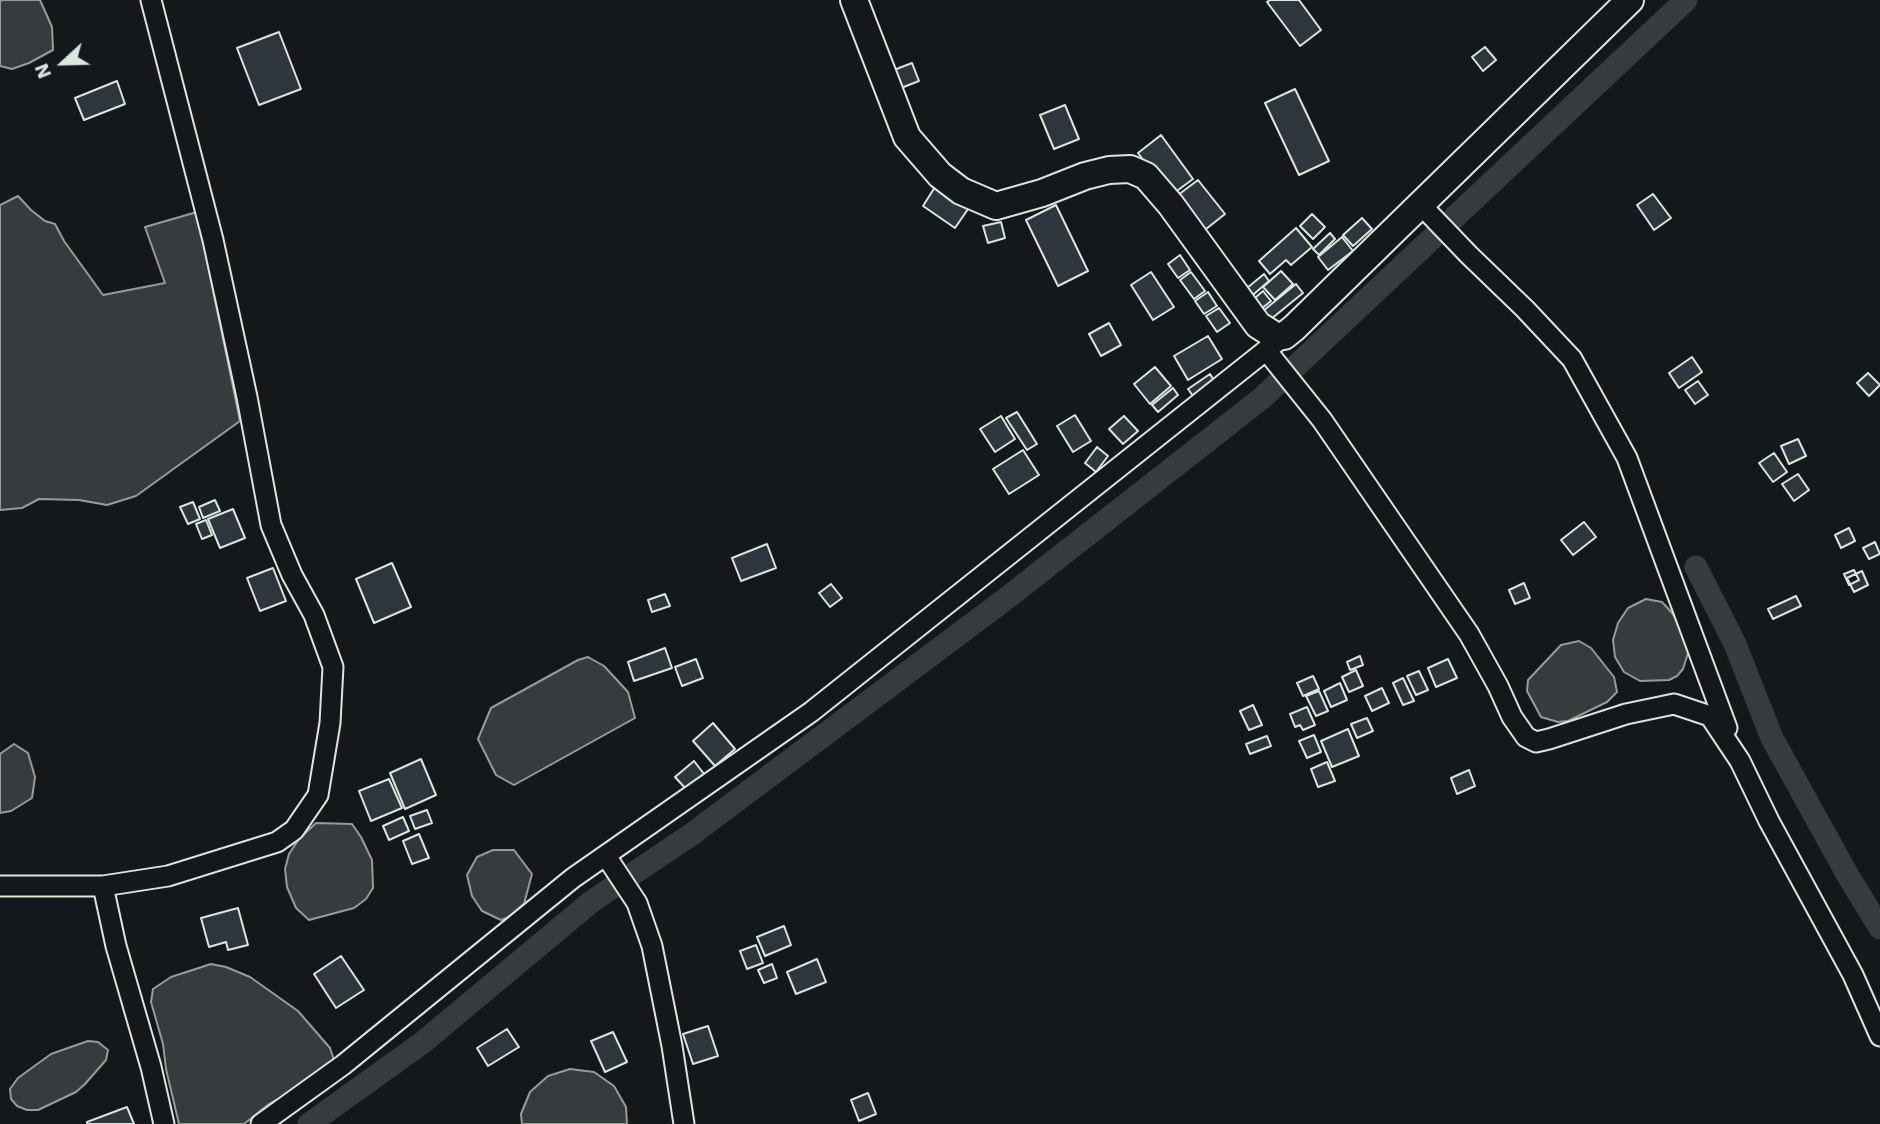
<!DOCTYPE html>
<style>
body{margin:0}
#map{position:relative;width:1880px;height:1124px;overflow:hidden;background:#14181c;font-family:"Work Sans",sans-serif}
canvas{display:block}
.north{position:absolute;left:28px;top:28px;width:70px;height:70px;-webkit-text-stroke:5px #14181c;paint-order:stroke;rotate:248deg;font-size:19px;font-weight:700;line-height:28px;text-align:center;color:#d8e6dc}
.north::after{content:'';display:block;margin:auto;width:24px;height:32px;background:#d8e6dc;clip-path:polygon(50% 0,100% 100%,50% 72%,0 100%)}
</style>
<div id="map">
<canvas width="1880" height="1124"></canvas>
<div class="north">N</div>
</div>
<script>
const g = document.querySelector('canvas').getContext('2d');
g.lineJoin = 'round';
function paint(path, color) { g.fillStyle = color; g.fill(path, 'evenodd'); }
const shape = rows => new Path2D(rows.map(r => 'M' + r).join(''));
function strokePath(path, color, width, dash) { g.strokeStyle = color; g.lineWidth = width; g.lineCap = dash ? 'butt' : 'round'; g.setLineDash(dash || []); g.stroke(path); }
const water = shape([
 [3,0,40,0,52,27,53,50,29,63,12,69,0,66,0,1,3,0],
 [18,196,31,210,45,221,55,224,64,241,103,295,165,283,145,227,197,212,240,421,136,496,107,505,79,500,39,499,22,508,0,510,0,205,18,196],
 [1646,599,1662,602,1673,614,1686,639,1688,653,1683,669,1677,676,1669,680,1640,681,1624,672,1615,657,1613,640,1618,623,1628,608,1646,599],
 [1579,641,1591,648,1614,677,1617,692,1607,702,1568,721,1558,722,1541,717,1527,691,1528,680,1561,645,1579,641],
 [588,657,604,666,628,692,635,718,514,785,496,775,478,739,491,708,578,660,588,657],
 [14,744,28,753,35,777,32,798,11,811,0,813,0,754,14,744],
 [316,823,352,824,361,837,372,860,373,888,366,899,354,908,309,920,296,908,287,887,285,869,289,854,299,839,316,823],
 [493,850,514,850,532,874,524,904,509,917,501,920,482,911,472,896,467,875,477,857,493,850],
 [211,964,226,967,250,977,298,1011,330,1048,334,1060,301,1088,269,1104,244,1124,179,1124,166,1069,163,1044,151,1002,153,989,171,977,211,964],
 [88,1041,98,1042,108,1050,106,1060,85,1084,76,1092,38,1110,27,1110,17,1106,11,1099,10,1089,18,1078,51,1054,88,1041],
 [570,1069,594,1072,614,1086,626,1107,627,1124,522,1124,521,1114,530,1092,548,1076,570,1069]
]);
const canal = shape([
 [1696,567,1735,644,1772,738,1847,874,1880,928],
 [309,1124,422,1043,591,902,692,834,1003,601,1262,398,1686,0]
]);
const building = shape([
 [1270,0,1299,0,1321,30,1300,46,1267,2,1270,0],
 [279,32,301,89,259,105,237,48,279,32],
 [1485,47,1496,60,1483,71,1472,57,1485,47],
 [912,63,919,81,901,88,894,70,912,63],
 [117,81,125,104,84,120,75,98,117,81],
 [1295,89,1329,161,1299,175,1265,103,1295,89],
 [1065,105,1079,139,1054,149,1040,115,1065,105],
 [1161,135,1193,179,1170,196,1138,153,1161,135],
 [1198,180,1225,214,1201,233,1174,198,1198,180],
 [935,187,968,209,955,228,923,206,935,187],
 [1653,194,1671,218,1654,230,1637,205,1653,194],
 [1056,205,1088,271,1058,286,1026,220,1056,205],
 [1312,214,1325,227,1313,239,1300,226,1312,214],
 [1362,218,1372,229,1353,246,1343,235,1362,218],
 [1001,222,1005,238,988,243,983,226,1001,222],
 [1296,228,1312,247,1291,265,1286,260,1270,274,1259,261,1296,228],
 [1330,233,1335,239,1319,255,1313,249,1330,233],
 [1342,237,1353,251,1328,270,1318,257,1342,237],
 [1180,255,1190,270,1178,278,1168,264,1180,255],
 [1281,271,1293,284,1275,300,1263,287,1281,271],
 [1151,272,1174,307,1153,320,1131,285,1151,272],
 [1191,272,1205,291,1194,299,1180,280,1191,272],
 [1264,274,1269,281,1247,300,1241,293,1264,274],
 [1296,284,1303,293,1265,324,1258,315,1296,284],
 [1263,291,1271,301,1256,313,1248,304,1263,291],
 [1208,292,1217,306,1204,314,1195,301,1208,292],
 [1219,308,1230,323,1217,332,1206,316,1219,308],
 [1109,323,1121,345,1101,356,1089,334,1109,323],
 [1208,336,1222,359,1188,380,1174,356,1208,336],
 [1692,357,1702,372,1679,388,1669,373,1692,357],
 [1155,367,1171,386,1150,404,1134,384,1155,367],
 [1868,373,1880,385,1869,396,1857,383,1868,373],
 [1210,374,1215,382,1193,396,1188,389,1210,374],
 [1698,381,1708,395,1695,404,1685,390,1698,381],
 [1173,388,1178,395,1158,412,1152,405,1173,388],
 [1017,412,1037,444,1027,450,1006,418,1017,412],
 [1075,415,1091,441,1073,452,1057,426,1075,415],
 [1001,416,1015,439,995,452,980,429,1001,416],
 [1124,416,1138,431,1123,444,1109,429,1124,416],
 [1798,439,1806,456,1789,464,1781,446,1798,439],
 [1097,447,1108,456,1096,472,1085,463,1097,447],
 [1023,450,1039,475,1009,494,993,469,1023,450],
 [1774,453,1787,472,1773,482,1759,463,1774,453],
 [1798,474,1809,490,1794,501,1782,484,1798,474],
 [215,500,220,511,203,518,199,507,215,500],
 [193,502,200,519,188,524,180,507,193,502],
 [233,509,245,538,220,548,208,519,233,509],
 [206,520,212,535,202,539,196,524,206,520],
 [1584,522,1596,537,1573,555,1561,540,1584,522],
 [1849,528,1855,541,1841,548,1835,535,1849,528],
 [1875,542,1880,554,1869,559,1863,548,1875,542],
 [767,544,776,568,741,581,732,558,767,544],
 [392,563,411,607,374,623,356,579,392,563],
 [273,568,286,601,260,611,247,578,273,568],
 [1854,570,1859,580,1849,585,1844,574,1854,570],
 [1862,571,1868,585,1854,592,1847,578,1862,571],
 [1524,583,1530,598,1515,604,1509,590,1524,583],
 [831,584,842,598,830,607,819,593,831,584],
 [665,594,670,606,652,612,648,600,665,594],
 [1796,596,1801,606,1773,619,1768,609,1796,596],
 [665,648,672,668,634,681,628,662,665,648],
 [1360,656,1363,665,1350,670,1347,662,1360,656],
 [696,659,703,678,682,686,675,667,696,659],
 [1448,659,1457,678,1436,687,1428,668,1448,659],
 [1356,670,1363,686,1349,692,1342,677,1356,670],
 [1419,671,1428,690,1416,695,1407,676,1419,671],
 [1313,676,1319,689,1303,696,1297,683,1313,676],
 [1403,678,1414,701,1403,705,1393,683,1403,678],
 [1340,683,1347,700,1331,707,1324,691,1340,683],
 [1382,688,1389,703,1372,711,1365,696,1382,688],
 [1319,691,1328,711,1316,716,1306,696,1319,691],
 [1253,705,1262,725,1249,730,1240,711,1253,705],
 [1307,707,1315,725,1303,730,1300,725,1295,727,1290,714,1307,707],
 [1367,718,1373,731,1357,738,1351,724,1367,718],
 [713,723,735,749,715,766,693,741,713,723],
 [1348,729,1359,756,1332,767,1321,741,1348,729],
 [1314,735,1321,752,1307,758,1299,741,1314,735],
 [1267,736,1271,746,1250,754,1246,744,1267,736],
 [421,759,436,795,405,809,390,773,421,759],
 [694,761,704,774,686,789,675,777,694,761],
 [1327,762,1335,781,1318,787,1311,769,1327,762],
 [1469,770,1475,786,1457,794,1451,778,1469,770],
 [389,779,402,808,371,821,359,791,389,779],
 [427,810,432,823,415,829,410,816,427,810],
 [403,817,409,831,389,840,383,826,403,817],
 [419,834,429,858,412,864,403,841,419,834],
 [238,908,248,945,228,950,226,942,209,947,201,918,238,908],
 [784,926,791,945,765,956,757,937,784,926],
 [756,945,763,963,747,969,740,951,756,945],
 [341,956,364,990,336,1008,314,974,341,956],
 [817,959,826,982,796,994,787,972,817,959],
 [772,964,777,978,764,983,758,970,772,964],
 [708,1026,718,1056,693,1064,683,1034,708,1026],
 [507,1029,519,1047,488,1066,477,1048,507,1029],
 [613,1032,627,1062,605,1072,591,1041,613,1032],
 [868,1093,876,1114,859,1121,851,1100,868,1093],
 [127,1107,134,1124,87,1124,87,1122,127,1107]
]);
const street = shape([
 [1421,205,1469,255,1525,309,1572,359,1627,458,1727,728],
 [1266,350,1322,420,1469,634,1498,686,1512,717,1526,737,1536,742,1549,739,1626,714,1674,704,1710,716,1740,761,1769,821,1853,975,1880,1036],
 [606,856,637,903,652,946,672,1046,684,1124],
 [0,886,103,886,168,876,277,842,294,830,318,795,330,723,333,667,314,615,292,575,271,525,247,397,213,240,151,0],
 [103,886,116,946,151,1067,164,1124],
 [261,1124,343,1065,573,878,811,712,1284,336]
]);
const secondary = shape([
 [854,0,907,137,940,175,961,191,996,206,1042,193,1085,176,1109,170,1130,169,1146,176,1171,205,1258,325,1277,337,1284,336,1294,328,1630,0]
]);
paint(water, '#363b3e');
strokePath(water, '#939e99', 2);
strokePath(canal, '#363b3e', 23);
paint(building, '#2c363c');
strokePath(building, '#d8e6dc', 2);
strokePath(street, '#d8e6dc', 23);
strokePath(secondary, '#d8e6dc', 30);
strokePath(street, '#14181c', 19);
strokePath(secondary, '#14181c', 26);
</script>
